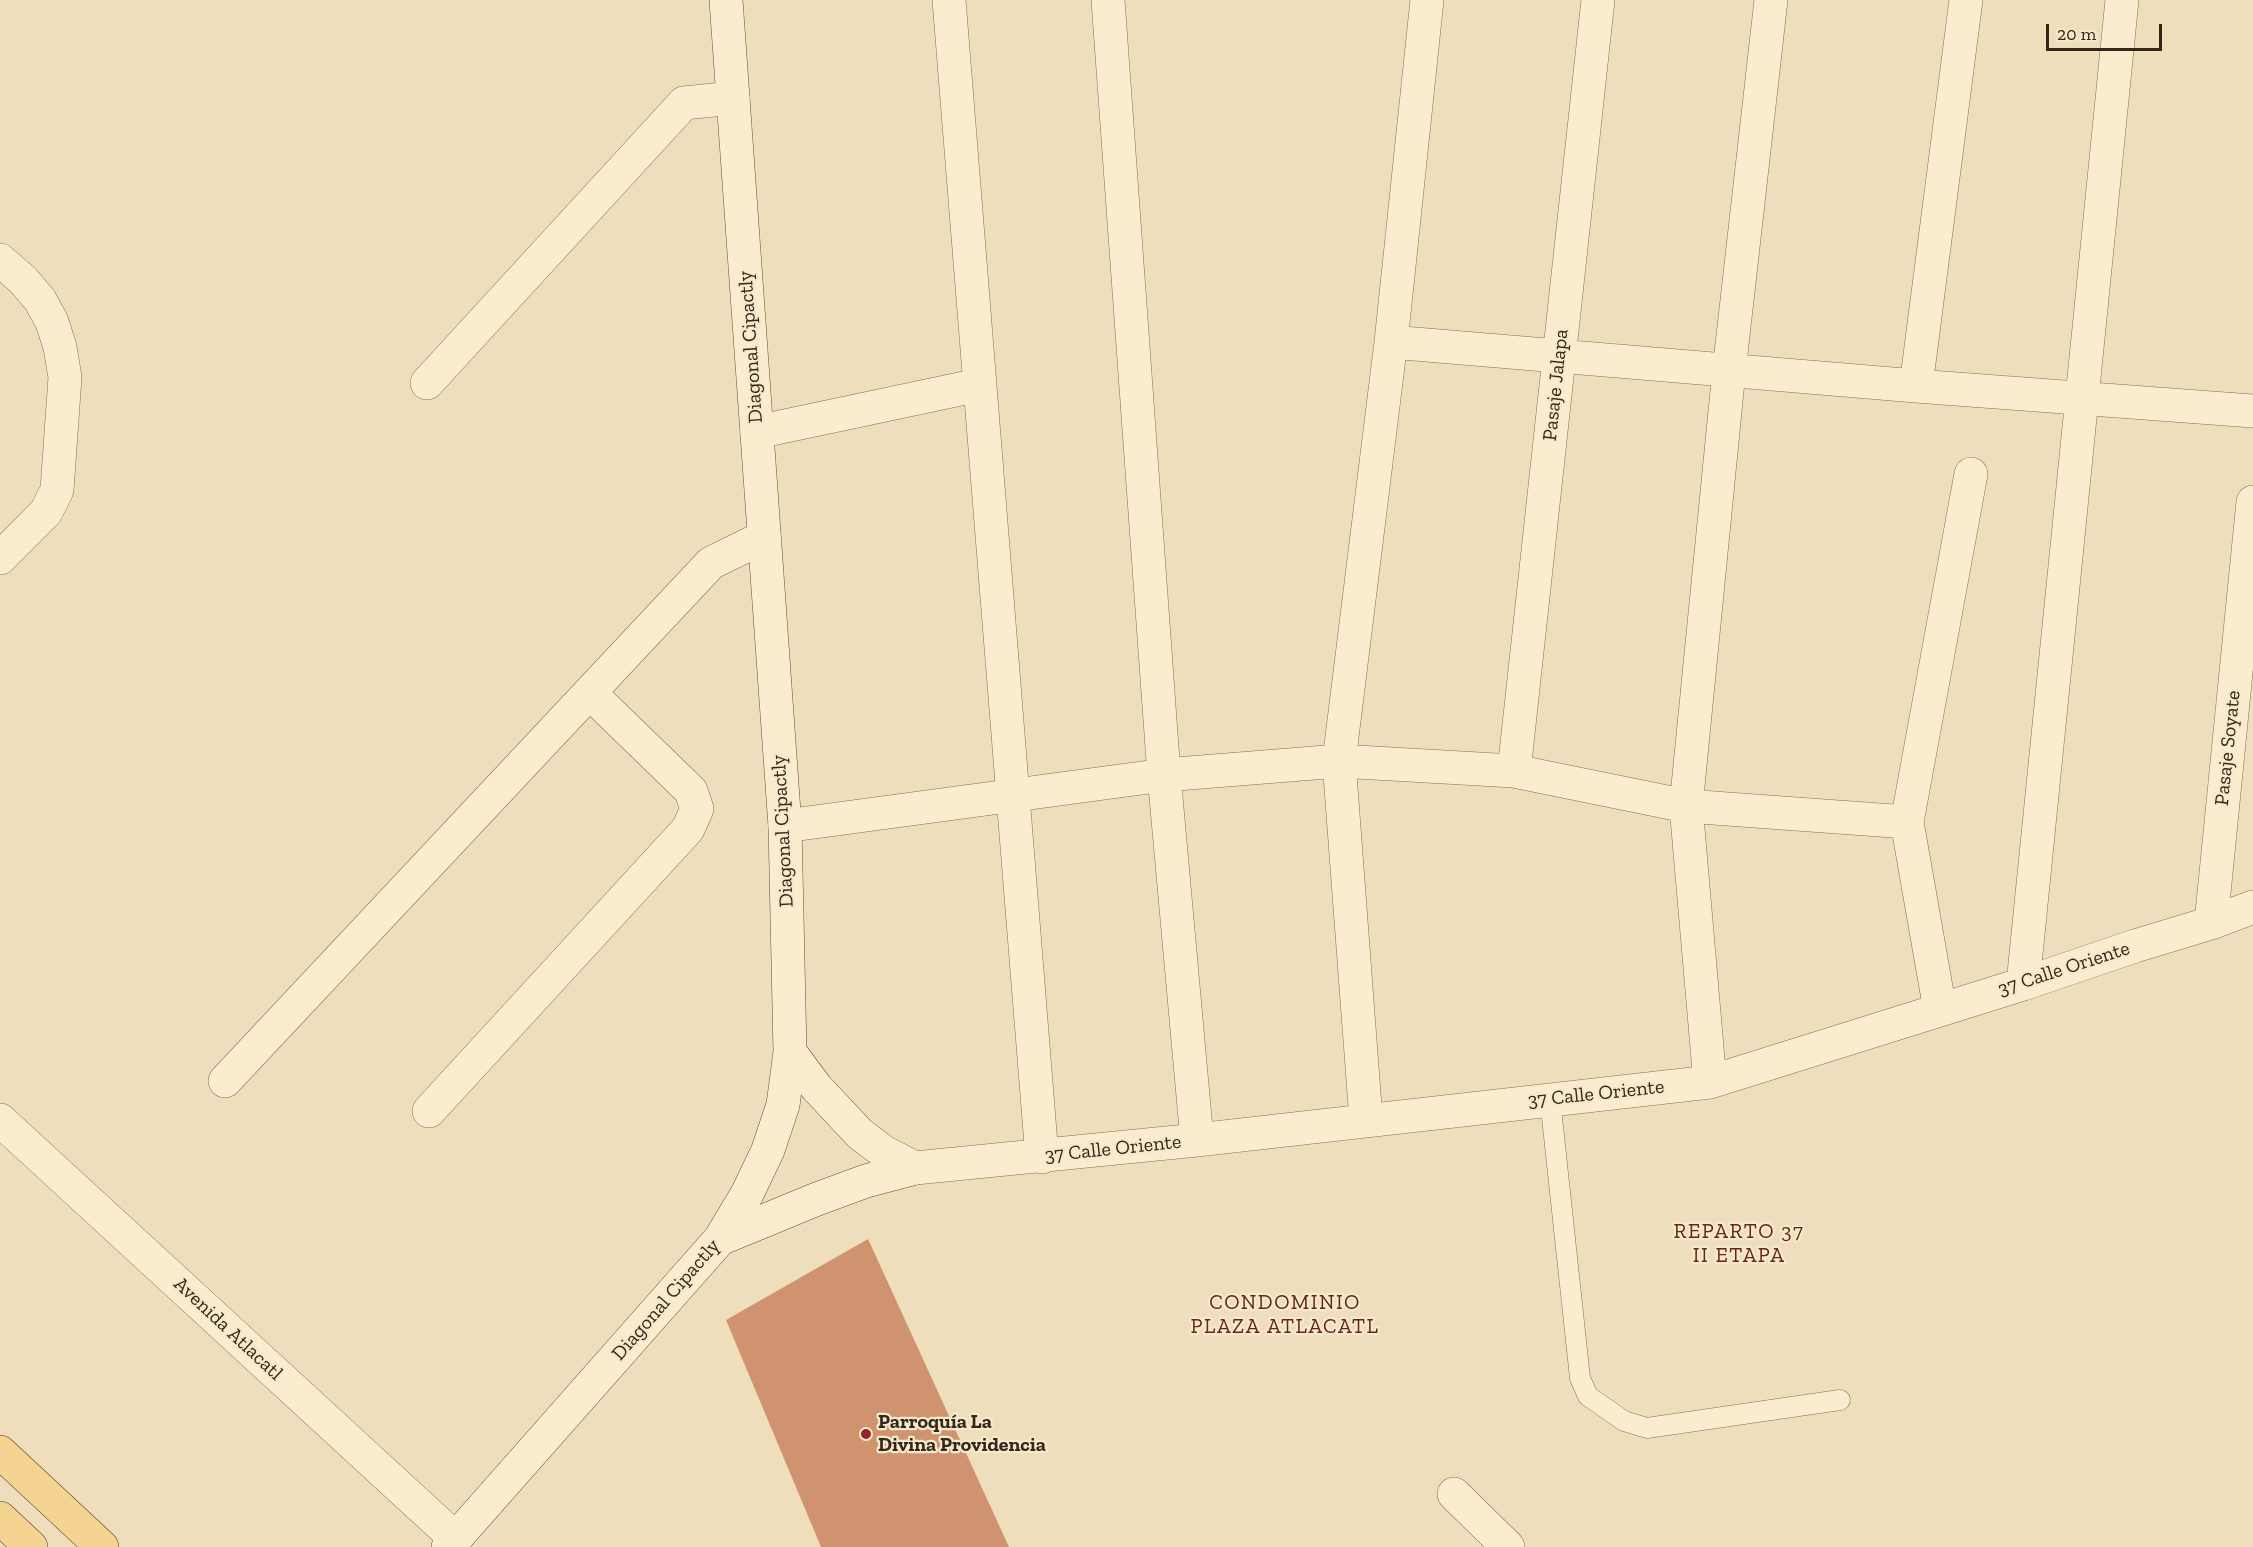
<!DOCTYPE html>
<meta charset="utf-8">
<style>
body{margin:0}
#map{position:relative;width:2253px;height:1547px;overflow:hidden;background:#efdebb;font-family:"Zilla Slab",serif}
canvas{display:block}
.scale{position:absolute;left:2046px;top:24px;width:116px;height:27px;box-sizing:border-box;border:3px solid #35261a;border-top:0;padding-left:8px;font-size:18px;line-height:21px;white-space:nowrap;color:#35261a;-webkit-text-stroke:4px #f6e9cb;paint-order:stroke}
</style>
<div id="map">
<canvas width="2253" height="1547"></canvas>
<div class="scale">20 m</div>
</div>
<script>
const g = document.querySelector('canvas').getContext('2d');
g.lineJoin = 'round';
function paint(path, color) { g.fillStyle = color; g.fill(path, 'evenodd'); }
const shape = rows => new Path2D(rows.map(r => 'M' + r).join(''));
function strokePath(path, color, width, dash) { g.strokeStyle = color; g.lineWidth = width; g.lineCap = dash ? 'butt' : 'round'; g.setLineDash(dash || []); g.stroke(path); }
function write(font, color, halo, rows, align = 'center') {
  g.font = font + ' "Zilla Slab",serif'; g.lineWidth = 4.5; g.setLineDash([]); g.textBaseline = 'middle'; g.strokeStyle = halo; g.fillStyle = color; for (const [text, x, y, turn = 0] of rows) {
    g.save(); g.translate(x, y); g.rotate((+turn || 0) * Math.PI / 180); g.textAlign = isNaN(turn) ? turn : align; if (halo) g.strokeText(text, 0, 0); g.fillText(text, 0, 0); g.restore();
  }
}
const building = shape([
 [868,1239,1009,1547,821,1547,726,1320]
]);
const lane = shape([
 [1550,1099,1580,1378,1588,1396,1624,1421,1647,1428,1840,1400]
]);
const street = shape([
 [949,0,1042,1157],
 [1108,0,1164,775,1197,1140],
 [0,260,23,280,40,300,52,322,60,347,65,377,57,490,46,512,0,558],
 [1391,342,1916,386,2253,411],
 [427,383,684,103,733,98],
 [1916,386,1966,0],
 [757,432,979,385],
 [1514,771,1598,0],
 [785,826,1164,775,1339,761,1514,771,1686,806,1907,822],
 [2211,923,2253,502],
 [2023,984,2122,0],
 [1940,1010,1907,822,1971,474],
 [225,1081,711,563,764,537],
 [1710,1082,1686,806,1729,371,1771,0],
 [429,1111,688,829,697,809,691,791,590,693],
 [0,1120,456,1539],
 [1366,1120,1339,761,1391,342,1427,0],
 [915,1168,1197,1140,1710,1082,2023,984,2135,946,2211,923,2253,907],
 [1454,1494,1508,1547]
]);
const secondary = shape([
 [790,1052,816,1087,860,1134,884,1152,915,1168],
 [720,1239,817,1199,866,1181,915,1168],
 [448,1547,720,1239,747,1194,768,1150,783,1105,790,1052,785,826,726,0]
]);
const primary = shape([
 [0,1452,102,1547],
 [0,1518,31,1547]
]);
const markers = [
 [866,1434,6,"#972327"]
];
const streetNames = [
 ["Diagonal Cipactly",751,347,-94],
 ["Pasaje Jalapa",1556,385,-84],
 ["Pasaje Soyate",2228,748,-84],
 ["Diagonal Cipactly",783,831,-93],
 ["37 Calle Oriente",2064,969,-18],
 ["37 Calle Oriente",1596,1094,-6],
 ["37 Calle Oriente",1113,1149,-6],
 ["Diagonal Cipactly",666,1300,-49],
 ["Avenida Atlacatl",228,1329,43]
];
const poiNames = [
 ["Parroquía La",878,1422],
 ["Divina Providencia",878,1445]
];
const neighbourhoodNames = [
 ["REPARTO 37",1739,1232],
 ["II ETAPA",1739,1256],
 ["CONDOMINIO",1285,1303],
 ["PLAZA ATLACATL",1285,1327]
];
paint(building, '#cf946f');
strokePath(lane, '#866e55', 21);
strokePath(street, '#866e55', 34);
strokePath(secondary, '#684f38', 34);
strokePath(primary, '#533c2a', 34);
strokePath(lane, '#faecce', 20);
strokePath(street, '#faecce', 33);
strokePath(secondary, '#faecce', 33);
strokePath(primary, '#f5d390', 33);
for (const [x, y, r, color] of markers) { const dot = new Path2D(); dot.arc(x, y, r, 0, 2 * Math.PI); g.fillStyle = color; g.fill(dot); strokePath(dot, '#f6e9cb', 2); }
write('20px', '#35261a', '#f6e9cb', streetNames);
write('bold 20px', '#35261a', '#f6e9cb', poiNames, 'left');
g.letterSpacing = '1.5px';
write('21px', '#632618', '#f6e9cb', neighbourhoodNames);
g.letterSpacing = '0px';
</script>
